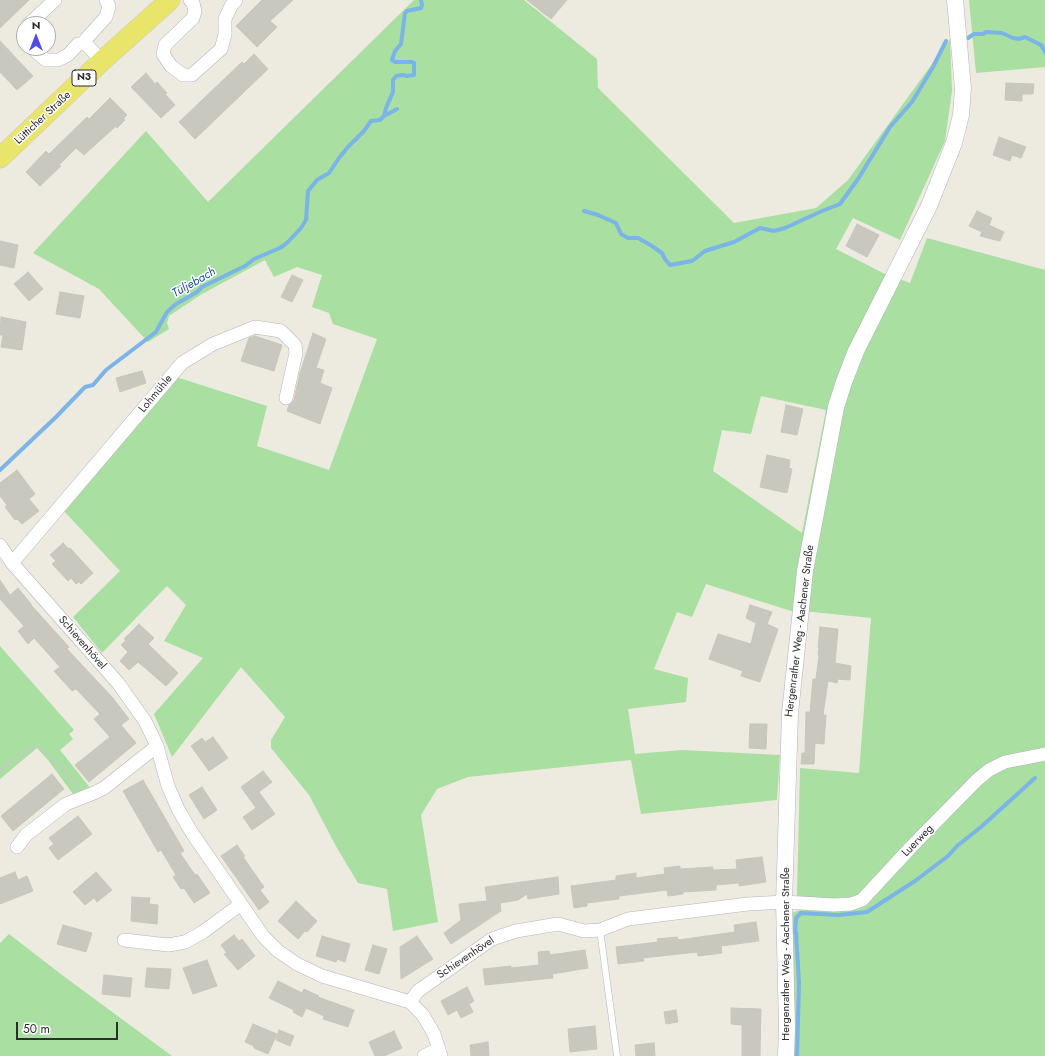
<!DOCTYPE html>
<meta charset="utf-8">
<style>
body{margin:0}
#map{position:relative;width:1045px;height:1056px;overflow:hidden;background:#edeae0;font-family:Jost,sans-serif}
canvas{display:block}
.north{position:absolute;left:16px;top:16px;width:40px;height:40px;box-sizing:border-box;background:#fff;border:1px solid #ababab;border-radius:50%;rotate:0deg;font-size:11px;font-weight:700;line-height:16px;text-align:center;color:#2d2d2d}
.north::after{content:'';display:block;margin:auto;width:14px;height:18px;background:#504cee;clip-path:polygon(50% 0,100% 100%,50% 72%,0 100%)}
.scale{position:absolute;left:16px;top:1022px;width:102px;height:18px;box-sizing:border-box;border:2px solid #2d2d2d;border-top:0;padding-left:5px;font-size:12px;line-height:14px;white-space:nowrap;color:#2d2d2d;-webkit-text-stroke:3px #fff;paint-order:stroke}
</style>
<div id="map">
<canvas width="1045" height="1056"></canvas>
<div class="north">N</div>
<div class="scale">50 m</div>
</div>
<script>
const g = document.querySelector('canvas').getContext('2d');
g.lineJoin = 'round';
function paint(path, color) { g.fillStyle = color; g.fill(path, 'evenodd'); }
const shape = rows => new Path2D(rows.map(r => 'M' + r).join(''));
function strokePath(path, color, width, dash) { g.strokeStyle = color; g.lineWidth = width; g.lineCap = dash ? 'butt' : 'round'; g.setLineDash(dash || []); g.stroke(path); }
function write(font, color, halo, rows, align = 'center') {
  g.font = font + ' Jost,sans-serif'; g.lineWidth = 3; g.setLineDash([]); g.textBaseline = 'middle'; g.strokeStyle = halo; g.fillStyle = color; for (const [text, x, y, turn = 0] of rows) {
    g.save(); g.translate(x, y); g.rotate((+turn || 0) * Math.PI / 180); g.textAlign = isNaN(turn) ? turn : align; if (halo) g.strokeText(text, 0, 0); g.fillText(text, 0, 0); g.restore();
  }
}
const green = shape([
 [414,0,524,0,597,59,598,88,734,223,816,208,848,180,950,39,952,91,945,141,900,240,853,218,836,249,883,273,910,283,927,238,1045,270,1045,1056,789,1056,791,913,801,910,797,896,800,768,859,773,871,618,813,612,791,611,706,584,692,617,677,612,654,669,688,678,686,702,628,709,635,754,682,750,780,755,777,800,641,814,631,760,468,777,437,789,421,815,438,922,393,931,387,889,358,883,337,848,309,795,271,748,271,740,285,717,241,667,172,757,154,714,203,658,164,641,186,605,167,586,102,653,73,617,120,571,63,510,176,377,267,406,257,446,329,470,377,339,333,324,329,313,312,307,322,275,297,267,274,277,265,260,202,294,169,316,167,323,169,329,148,342,99,289,33,253,146,131,208,202],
 [761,396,826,410,802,533,713,471,722,430,751,434],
 [969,0,1045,0,1045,67,976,73],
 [0,646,74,730,69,734,73,739,60,750,91,789,73,794,48,760,37,748,0,779],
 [9,934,62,975,172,1056,0,1056,0,943]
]);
const stream = shape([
 [968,38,974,34,983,34,986,32,1002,33,1013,38,1019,39,1025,37,1041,45,1045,52],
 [384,116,397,109],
 [584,211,598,215,616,223,621,234,628,238,638,238,652,246,662,253,665,259,670,265,692,261,705,251,734,242,760,228,774,231,785,228,822,211,840,204,858,179,890,127,912,102,933,67,946,41],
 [0,470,56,417,85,387,93,385,106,370,156,332,167,312,176,304,197,292,202,287,245,266,254,259,280,248,287,243,301,228,306,220,308,191,317,180,329,173,339,158,348,147,364,131,371,121,380,120,384,116,386,108,393,92,393,80,396,76,403,75,407,76,414,75,414,63,411,62,395,62,392,60,395,51,401,44,405,13,407,11,421,8,422,5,421,0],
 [796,932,799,983,797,1056],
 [795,933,796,918,801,913,838,915,867,912,915,881,948,856,957,846,981,827,1035,778]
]);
const building = shape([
 [0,0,29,0,0,28,0,0],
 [262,0,293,0,270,21,277,27,257,47,236,26,262,0],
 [527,0,567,0,551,19,527,0],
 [0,41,33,76,17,90,0,72,0,41],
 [254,54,268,69,195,139,179,122,242,62,244,64,254,54],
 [146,73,155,84,157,82,167,93,165,94,175,105,161,118,131,87,146,73],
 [1006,83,1034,84,1033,94,1022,94,1022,101,1005,100,1006,83],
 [110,98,127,115,123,119,125,120,117,128,116,126,84,155,76,148,59,165,61,166,40,186,26,172,46,151,49,154,87,117,89,119,110,98],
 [999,137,1026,147,1021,158,1012,155,1010,161,993,155,999,137],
 [977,211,992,218,989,225,1004,232,1000,241,980,236,982,232,969,226,977,211],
 [857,224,879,235,867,257,846,246,857,224],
 [0,241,18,245,14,268,0,265,0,241],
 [28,272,43,289,29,301,14,284,28,272],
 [292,275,303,280,292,302,281,297,292,275],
 [60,292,84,296,80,318,56,314,60,292],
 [1,317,26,322,22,350,1,347,3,335,0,335,1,317],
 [313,333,326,339,316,368,324,370,320,383,332,388,320,424,287,411,289,405,294,400,300,373,313,333],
 [255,336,282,345,274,371,241,361,249,338,255,336],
 [142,371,146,383,120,392,116,378,142,371],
 [786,405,803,409,797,435,781,432,786,405],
 [767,455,790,460,789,468,792,469,787,493,760,487,767,455],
 [17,470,35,494,29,499,39,511,22,524,17,519,15,520,5,507,7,505,0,496,0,483,17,470],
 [63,543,69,549,70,548,93,573,81,584,79,582,76,584,71,578,68,581,52,564,56,561,50,555,63,543],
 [0,580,10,595,18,588,31,604,31,605,69,647,67,649,112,697,129,719,121,725,136,743,89,782,75,765,110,737,94,719,100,714,76,689,72,691,54,671,60,667,34,638,28,644,18,631,24,626,0,599,0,580],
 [750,605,772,612,767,624,778,629,760,682,741,676,743,671,709,659,718,634,751,644,756,623,746,618,750,605],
 [139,624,154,638,148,644,178,673,166,686,138,662,129,670,120,661,128,652,121,645,126,640,124,639,139,624],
 [820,627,838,629,835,663,851,666,850,680,838,679,837,683,828,681,823,715,826,715,824,744,815,743,814,764,801,764,802,753,805,753,806,712,810,712,813,679,816,679,819,655,818,655,819,648,818,647,820,627],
 [750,724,767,724,766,749,749,748,750,724],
 [213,737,228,758,209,771,191,746,202,738,205,742,213,737],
 [263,771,272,782,259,792,275,814,252,830,243,817,256,808,241,787,263,771],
 [52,774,64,789,13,831,1,816,52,774],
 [143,780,184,851,180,853,195,875,197,874,210,893,194,903,184,888,181,889,173,877,176,875,161,850,158,852,123,791,143,780],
 [202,787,217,810,204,819,189,795,202,787],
 [78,816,92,834,58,860,49,848,54,844,49,838,78,816],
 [237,845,245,856,243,857,264,887,260,890,269,902,259,910,221,856,237,845],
 [762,857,766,882,739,886,739,883,716,885,716,890,683,892,683,894,668,896,667,890,619,896,619,899,587,903,587,906,574,908,571,886,616,880,616,876,636,873,636,878,665,874,664,868,680,866,680,869,713,867,713,870,737,869,736,860,762,857],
 [15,872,18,880,27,876,33,891,0,904,0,878,15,872],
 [96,872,112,890,97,902,94,898,85,905,73,892,96,872],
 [558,877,559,894,528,899,527,894,518,900,500,903,501,911,451,944,444,933,461,920,459,904,487,901,485,887,558,877],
 [132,897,150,898,149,904,158,905,157,924,131,921,132,897],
 [296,901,317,921,307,932,305,931,298,939,278,921,296,901],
 [756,922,759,941,721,946,722,953,698,956,697,952,643,958,644,961,618,964,616,947,658,942,657,939,677,937,678,940,735,932,734,925,756,922],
 [63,925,92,933,86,952,57,944,63,925],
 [234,935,239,941,242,939,255,956,238,970,224,954,227,953,221,945,234,935],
 [322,936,350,944,345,962,337,959,336,962,316,956,322,936],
 [417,936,433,959,401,979,400,947,417,936],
 [373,945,387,949,379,974,365,970,373,945],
 [585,950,588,968,552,974,553,978,485,985,483,969,511,966,511,968,539,965,538,952,549,951,550,955,585,950],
 [207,960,217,986,193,994,183,968,207,960],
 [147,968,171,969,169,989,145,987,147,968],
 [104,975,132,978,130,997,102,994,104,975],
 [278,981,302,993,304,989,319,996,318,997,354,1010,348,1027,323,1019,324,1016,306,1008,302,1017,293,1012,294,1010,269,998,278,981],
 [467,987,474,1001,469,1004,473,1012,461,1018,457,1010,448,1015,441,1001,467,987],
 [731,1008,761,1009,760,1056,742,1056,742,1025,731,1024,731,1008],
 [676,1010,678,1022,666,1024,664,1012,676,1010],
 [253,1024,277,1034,268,1054,254,1048,254,1046,245,1042,253,1024],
 [595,1026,597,1049,570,1052,568,1029,595,1026],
 [279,1030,294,1036,290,1046,276,1040,279,1030],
 [394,1031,402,1048,384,1056,375,1056,369,1042,394,1031],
 [488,1042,489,1056,471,1056,470,1045,488,1042],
 [654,1043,655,1056,636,1056,635,1045,654,1043]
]);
const path = shape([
 [0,770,31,748,40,747,45,751,60,766,78,787]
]);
const service = shape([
 [600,930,617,1056]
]);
const minor = shape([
 [190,0,193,3,195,11,193,18,165,45,163,54,171,66,183,75,192,75,221,49,225,35,225,19,231,6,236,0],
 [29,24,55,0],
 [86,44,86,39,106,17,109,6,106,0],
 [32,48,46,60,58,60,68,55,78,44,86,44,102,61],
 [0,545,12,563,118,683,145,721,157,746,168,786,178,809,192,833,263,936,278,951,297,964,322,976,410,1002,423,1015,434,1034,441,1056],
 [12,563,182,363,213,344,255,327,281,331,295,345,296,353,286,398],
 [17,847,26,835,66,804,94,793,104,788,157,746],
 [124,940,168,945,185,942,203,932,241,904],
 [410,1002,418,991,492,939,516,931,558,924,584,931,600,930,628,919,748,904,784,902,834,905,851,904,862,900,913,845,977,780,989,770,1005,762,1045,754],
 [424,1056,439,1049]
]);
const tertiary = shape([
 [786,1056,787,1027,784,902,790,713,805,571,836,407,844,382,856,351,929,206,954,143,961,115,963,88,955,0]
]);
const primary = shape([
 [0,158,102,61,170,0]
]);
const shields = [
 [84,78,24]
];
const shieldNames = [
 ["N3",84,78]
];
const streetNames = [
 ["Lütticher Straße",43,118,-43],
 ["Lohmühle",156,394,-50],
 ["Hergenrather Weg - Aachener Straße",800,631,-83],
 ["Schievenhövel",82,643,49],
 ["Luerweg",918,841,-46],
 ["Hergenrather Weg - Aachener Straße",786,954,-90],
 ["Schievenhövel",466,958,-34]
];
const waterNames = [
 ["Tüljebach",194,283,-30]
];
paint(green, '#a9dfa1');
strokePath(stream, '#7bb4e7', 4);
paint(building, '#c9c8be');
strokePath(building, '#c9c6ba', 1);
strokePath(service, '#b4b3bf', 7);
strokePath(minor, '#b4b3bf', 14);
strokePath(tertiary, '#b4b3bf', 17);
strokePath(primary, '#c8c8c8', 21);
strokePath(path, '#c8c8c8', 2.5, [3, 2]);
strokePath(service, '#fff', 6);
strokePath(minor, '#fff', 13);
strokePath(tertiary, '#fff', 16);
strokePath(primary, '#e8e56a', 20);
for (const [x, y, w] of shields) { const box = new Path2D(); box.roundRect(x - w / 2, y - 8, w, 16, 3); g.fillStyle = '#fff'; g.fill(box); strokePath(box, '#2d2d2d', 1); }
write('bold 10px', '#2d2d2d', null, shieldNames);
write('11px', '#2d2d2d', '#fff', streetNames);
write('italic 12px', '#175096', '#fff', waterNames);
</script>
